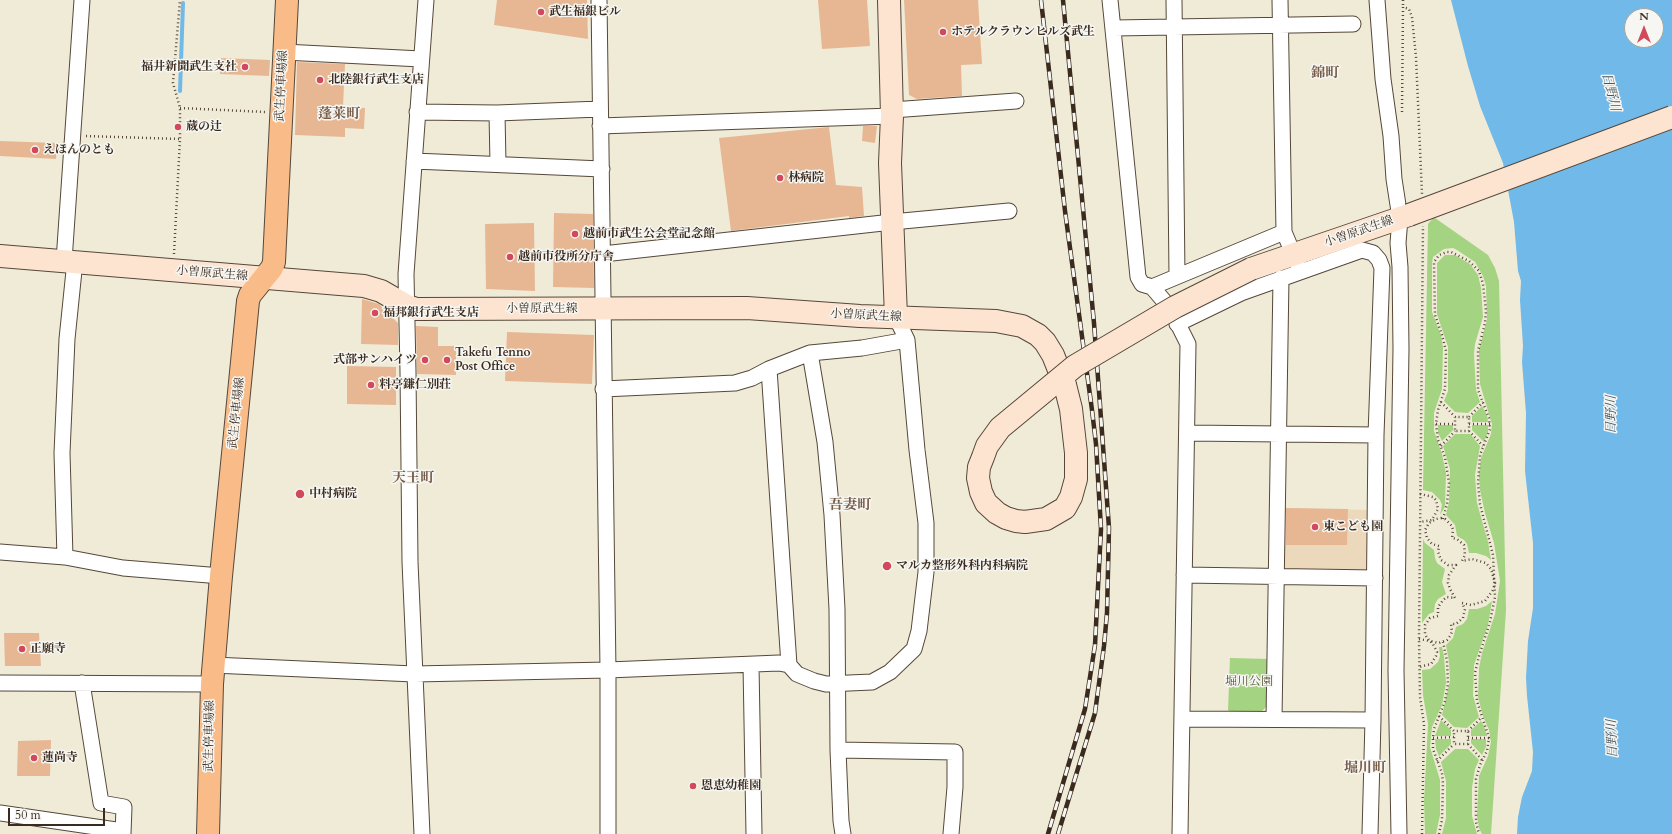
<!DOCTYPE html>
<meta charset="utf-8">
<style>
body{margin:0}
#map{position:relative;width:1672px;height:834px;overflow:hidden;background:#efebd7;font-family:Cardo,serif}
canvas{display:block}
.north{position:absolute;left:1624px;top:8px;width:40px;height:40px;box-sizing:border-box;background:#f6f6f2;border:1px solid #aba49d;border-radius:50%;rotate:0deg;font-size:11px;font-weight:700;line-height:16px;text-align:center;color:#3b2a1e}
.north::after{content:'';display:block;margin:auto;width:14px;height:18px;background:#d1495b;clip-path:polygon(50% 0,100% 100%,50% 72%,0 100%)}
.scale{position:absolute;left:8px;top:808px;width:97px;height:18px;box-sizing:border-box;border:2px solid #3b2a1e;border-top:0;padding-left:5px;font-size:12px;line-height:14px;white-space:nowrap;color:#3b2a1e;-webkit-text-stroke:3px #f6f6f2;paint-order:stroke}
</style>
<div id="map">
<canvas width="1672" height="834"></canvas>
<div class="north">N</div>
<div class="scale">50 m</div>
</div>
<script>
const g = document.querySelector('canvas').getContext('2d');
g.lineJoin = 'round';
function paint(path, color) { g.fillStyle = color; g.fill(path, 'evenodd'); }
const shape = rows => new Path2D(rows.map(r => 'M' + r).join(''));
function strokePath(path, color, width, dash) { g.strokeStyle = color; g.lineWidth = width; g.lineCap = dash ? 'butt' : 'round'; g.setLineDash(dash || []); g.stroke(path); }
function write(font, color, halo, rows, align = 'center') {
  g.font = font + ' Cardo,"Noto Serif JP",serif'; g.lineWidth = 3; g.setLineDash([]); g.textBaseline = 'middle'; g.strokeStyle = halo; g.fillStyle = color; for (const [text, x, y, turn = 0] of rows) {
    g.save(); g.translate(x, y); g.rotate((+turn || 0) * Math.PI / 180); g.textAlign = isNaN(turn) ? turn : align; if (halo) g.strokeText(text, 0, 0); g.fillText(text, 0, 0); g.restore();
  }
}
const built = shape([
 [1282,508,1370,510,1371,568,1365,573,1281,570]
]);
const green = shape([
 [1433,218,1435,218,1488,255,1495,268,1499,281,1506,610,1491,834,1482,834,1479,828,1477,816,1479,776,1488,756,1491,742,1489,730,1483,716,1478,697,1479,668,1482,653,1495,614,1500,581,1494,543,1485,513,1480,490,1479,475,1481,458,1491,434,1492,424,1480,384,1479,350,1487,320,1486,286,1483,276,1475,262,1457,250,1453,248,1444,249,1433,257,1432,264,1432,312,1441,335,1443,348,1442,389,1434,413,1434,431,1442,454,1446,473,1445,507,1440,515,1442,505,1440,500,1432,492,1423,490,1428,224],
 [1445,255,1455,255,1470,264,1478,275,1481,288,1483,317,1475,344,1474,354,1476,390,1480,402,1468,413,1455,412,1444,401,1448,391,1448,347,1437,314,1437,263],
 [1482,406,1487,415,1488,422,1472,422,1472,416],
 [1438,425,1453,425,1453,430,1442,441,1438,433],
 [1472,425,1488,425,1488,432,1484,442,1472,430],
 [1455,434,1470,434,1480,446,1475,475,1477,503,1488,542,1491,560,1486,556,1476,553,1469,553,1467,544,1464,540,1457,536,1455,525,1446,515,1449,502,1450,469,1443,446],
 [1423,539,1425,543,1434,550,1435,558,1437,563,1445,569,1442,582,1446,594,1438,599,1435,604,1434,612,1429,614,1422,623],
 [1492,601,1488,625,1474,665,1473,695,1479,717,1467,728,1454,727,1442,715,1450,681,1449,662,1446,645,1453,638,1456,627,1463,624,1467,619,1469,609,1477,609,1486,606],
 [1439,647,1442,647,1444,656,1446,683,1442,705,1432,727,1430,747,1440,780,1440,815,1436,834,1425,834,1424,801,1428,724,1423,695,1422,670,1430,669,1438,662,1440,656],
 [1230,658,1269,659,1267,706,1260,713,1231,712,1228,710],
 [1441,720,1451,730,1451,736,1435,736],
 [1481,721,1484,726,1487,736,1471,736,1471,730],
 [1435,739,1451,739,1451,744,1439,756,1436,749],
 [1471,739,1486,739,1486,747,1482,755,1471,743],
 [1455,749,1468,749,1479,760,1475,769,1472,788,1472,816,1477,834,1442,834,1446,818,1446,781,1441,762]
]);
const water = shape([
 [1451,0,1672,0,1672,834,1517,834,1518,817,1522,797,1532,771,1533,752,1527,696,1526,678,1528,641,1533,608,1533,543,1525,471,1526,413,1522,362,1523,346,1520,300,1521,281,1518,271,1514,222,1503,163,1480,106,1468,66],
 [1632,16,1656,16,1656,40,1632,40]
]);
const stream = shape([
 [180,91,183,3]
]);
const building = shape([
 [497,0,587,0,588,39,494,25],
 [818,0,867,0,870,46,822,49],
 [904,0,978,0,982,64,961,65,962,96,917,99,909,95],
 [221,58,270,60,269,76,220,74],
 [297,62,345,64,343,107,365,108,364,129,345,128,345,137,295,135],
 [863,126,877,126,875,143,862,141],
 [829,127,836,185,862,187,864,216,849,218,849,216,731,231,719,138],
 [0,141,57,143,56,159,0,156],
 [554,213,593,214,594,288,553,287],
 [534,223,535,291,486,289,485,224],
 [362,299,379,304,398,323,398,345,361,344],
 [416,326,438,327,438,346,456,346,456,375,417,374],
 [507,332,594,335,592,384,505,381],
 [347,366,396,367,396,405,347,404],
 [1286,508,1348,509,1347,545,1286,545],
 [4,633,39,633,41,666,5,666],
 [51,740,50,776,17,776,18,741]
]);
const path = shape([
 [1403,0,1403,7],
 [180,108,265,112],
 [1402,112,1403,7,1409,9,1412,17,1416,57,1422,194],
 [86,136,180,139],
 [174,254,180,139,180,108,173,83,180,0],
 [1441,402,1455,417,1455,431,1469,431,1469,417,1455,417],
 [1469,417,1483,402],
 [1436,424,1455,424],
 [1469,424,1490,424],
 [1469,431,1483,446],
 [1441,446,1455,431],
 [1420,494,1433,497,1436,500,1438,509,1432,520,1420,522],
 [1441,518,1445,519,1452,526,1453,530,1452,538,1457,539,1464,545,1465,555,1462,561,1472,559,1486,563,1491,569,1495,583,1493,590,1485,601,1471,605,1462,603,1465,609,1463,618,1456,624,1451,624,1452,632,1450,636,1447,640,1439,643,1430,641,1427,638,1425,634,1425,625,1430,618,1438,616,1438,607,1443,600,1447,597,1455,598,1450,589,1448,583,1449,575,1456,565,1448,565,1441,560,1438,552,1439,546,1432,544,1427,538,1425,530,1429,523,1436,519,1441,518],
 [1443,519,1447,504,1449,483,1445,457,1438,440,1436,424,1438,410,1445,389,1446,351,1442,335,1435,315,1434,262,1439,255,1447,252,1451,252,1469,261,1479,271,1483,284,1486,311,1485,323,1478,351,1478,390,1489,418,1490,429,1480,455,1478,483,1480,504,1493,555,1495,597,1490,622,1479,656,1475,673,1477,701,1489,738,1487,751,1480,765,1476,779,1476,822,1479,834],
 [1419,639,1430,641,1433,644,1437,652,1436,656,1431,664,1419,667],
 [1439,716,1454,731,1468,731,1468,744,1454,744,1454,731],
 [1468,731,1481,718],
 [1433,738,1454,737],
 [1468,738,1489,738],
 [1468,744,1482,760],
 [1437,761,1454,744],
 [1422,834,1424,724,1420,697,1419,639,1423,226],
 [1439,834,1442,820,1443,783,1442,773,1433,749,1433,738,1434,729,1445,701,1448,684,1447,661,1443,642]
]);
const street = shape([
 [599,0,608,670,608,834],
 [1110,0,1138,277,1142,284,1152,287,1284,232],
 [1174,0,1177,276],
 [1280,0,1284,232,1297,263],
 [1377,0,1383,79,1391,136,1394,179,1400,218,1398,243,1400,267,1401,349,1396,670,1399,834],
 [1114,28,1353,24],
 [284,52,421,59],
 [892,110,1016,101],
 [417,112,497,113,600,109],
 [497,113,498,164],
 [600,126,892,116],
 [414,161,602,169],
 [603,254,892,222,1009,211],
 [64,261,82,0],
 [1152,287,1170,308,1188,344,1180,834],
 [1177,324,1241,293,1362,250,1373,253,1379,260,1382,268,1376,435,1373,720,1183,719],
 [810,353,825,442,832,515,837,609,838,750,841,821,843,834],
 [769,369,789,665],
 [603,389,735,383,752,378,769,369,810,353,862,348,907,340],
 [1187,433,1376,435],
 [0,552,65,557,123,568,221,576],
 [65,557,62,453,67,339,75,261],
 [1184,575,1375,578],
 [213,665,414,674,608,670,779,663,789,665,797,674,814,681,826,684,872,682,890,672,914,649,919,631,926,572,926,523,917,450,907,340,896,317],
 [751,665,754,834],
 [0,683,212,684],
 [82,683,101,803,124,807,123,834],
 [1274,719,1281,278],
 [838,750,955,752,955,787,951,834],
 [0,813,123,831],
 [422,834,410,562,408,372,406,274,426,0],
 [1370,834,1373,720]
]);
const secondary = shape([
 [889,0,892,116,890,163,896,317],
 [0,256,364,286,381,291,407,306,416,309,747,308,860,316,996,321,1022,326,1038,335,1045,342,1053,355,1065,385],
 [1251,269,1409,215]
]);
const primary = shape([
 [208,834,212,684,221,576,248,301,250,295,272,268,274,262,287,0]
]);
const rail = shape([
 [1041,0,1065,211,1092,410,1096,444,1101,529,1095,645,1085,709,1048,834],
 [1058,834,1095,713,1104,646,1107,613,1109,528,1094,323,1063,0]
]);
const secondaryBridge = shape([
 [1409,215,1672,117],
 [1065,385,1071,409,1076,453,1076,479,1071,497,1065,508,1046,519,1025,522,1016,521,1006,518,997,513,986,503,981,492,978,478,979,467,983,457,987,446,1000,428,1075,366,1175,307,1251,269]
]);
const markers = [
 [541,12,4,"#d1495b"],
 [943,32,4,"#d1495b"],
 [245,67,4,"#d1495b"],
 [320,80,4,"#d1495b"],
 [178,127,4,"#d1495b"],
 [35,150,4,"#d1495b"],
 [780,178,4,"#d1495b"],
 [575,234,4,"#d1495b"],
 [510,257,4,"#d1495b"],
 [375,313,4,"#d1495b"],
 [425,360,4,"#d1495b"],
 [447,360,4,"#d1495b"],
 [371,385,4,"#d1495b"],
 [300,494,5,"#d1495b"],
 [1315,527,4,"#d1495b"],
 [887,566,5,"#d1495b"],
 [22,649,4,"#d1495b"],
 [34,758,4,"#d1495b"],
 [693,786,4,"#d1495b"]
];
const poiNames = [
 ["武生福銀ビル",549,12],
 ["ホテルクラウンヒルズ武生",951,32],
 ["福井新聞武生支社",237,67,"right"],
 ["北陸銀行武生支店",328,80],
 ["蔵の辻",186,127],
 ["えほんのとも",43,150],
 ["林病院",788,178],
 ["越前市武生公会堂記念館",583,234],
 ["越前市役所分庁舎",518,257],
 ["福邦銀行武生支店",383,313],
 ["Takefu Tenno",455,353],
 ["Post Office",455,367],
 ["式部サンハイツ",417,360,"right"],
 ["料亭鎌仁別荘",379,385],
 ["中村病院",309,494],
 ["東こども園",1323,527],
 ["マルカ整形外科内科病院",896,566],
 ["正願寺",30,649],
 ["蓮尚寺",42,758],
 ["恩恵幼稚園",701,786]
];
const streetNames = [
 ["武生停車場線",282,86,-87],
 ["小曽原武生線",1359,232,-19],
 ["小曽原武生線",212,274,5],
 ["小曽原武生線",542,309],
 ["小曽原武生線",866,316,3],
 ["武生停車場線",237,413,-84],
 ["武生停車場線",210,736,-89]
];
const parkNames = [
 ["堀川公園",1249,682]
];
const waterNames = [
 ["日野川",1610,92,76],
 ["日野川",1612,415,-90],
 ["日野川",1613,739,-92]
];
const quarterNames = [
 ["錦町",1325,74],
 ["蓬莱町",339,115],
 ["天王町",413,479],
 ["吾妻町",850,506],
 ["堀川町",1365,769]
];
paint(built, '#ecd8ba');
paint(green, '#a4d382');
paint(water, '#70b9e8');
strokePath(stream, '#70b9e8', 4);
paint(building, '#e7b794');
strokePath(street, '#56473a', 17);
strokePath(secondary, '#56473a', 24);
strokePath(primary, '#56473a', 24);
strokePath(path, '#56473a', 2.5, [1, 3]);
strokePath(street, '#fff', 15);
strokePath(secondary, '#fde4d0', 22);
strokePath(primary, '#f9bc89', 22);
strokePath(rail, '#3b2a1e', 4.5);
strokePath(rail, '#f6f6f2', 3, [9]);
strokePath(secondaryBridge, '#56473a', 24, []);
strokePath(secondaryBridge, '#fde4d0', 22);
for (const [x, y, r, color] of markers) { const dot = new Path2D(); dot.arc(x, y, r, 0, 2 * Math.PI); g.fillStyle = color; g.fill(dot); strokePath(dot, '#f6f6f2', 1.5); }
write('bold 12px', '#3b2a1e', '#f6f6f2', poiNames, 'left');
write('12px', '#3b2a1e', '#f6f6f2', streetNames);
write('12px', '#555437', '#f6f6f2', parkNames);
write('italic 13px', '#4b555b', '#f6f6f2', waterNames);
write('bold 14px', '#775b47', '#f6f6f2', quarterNames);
</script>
